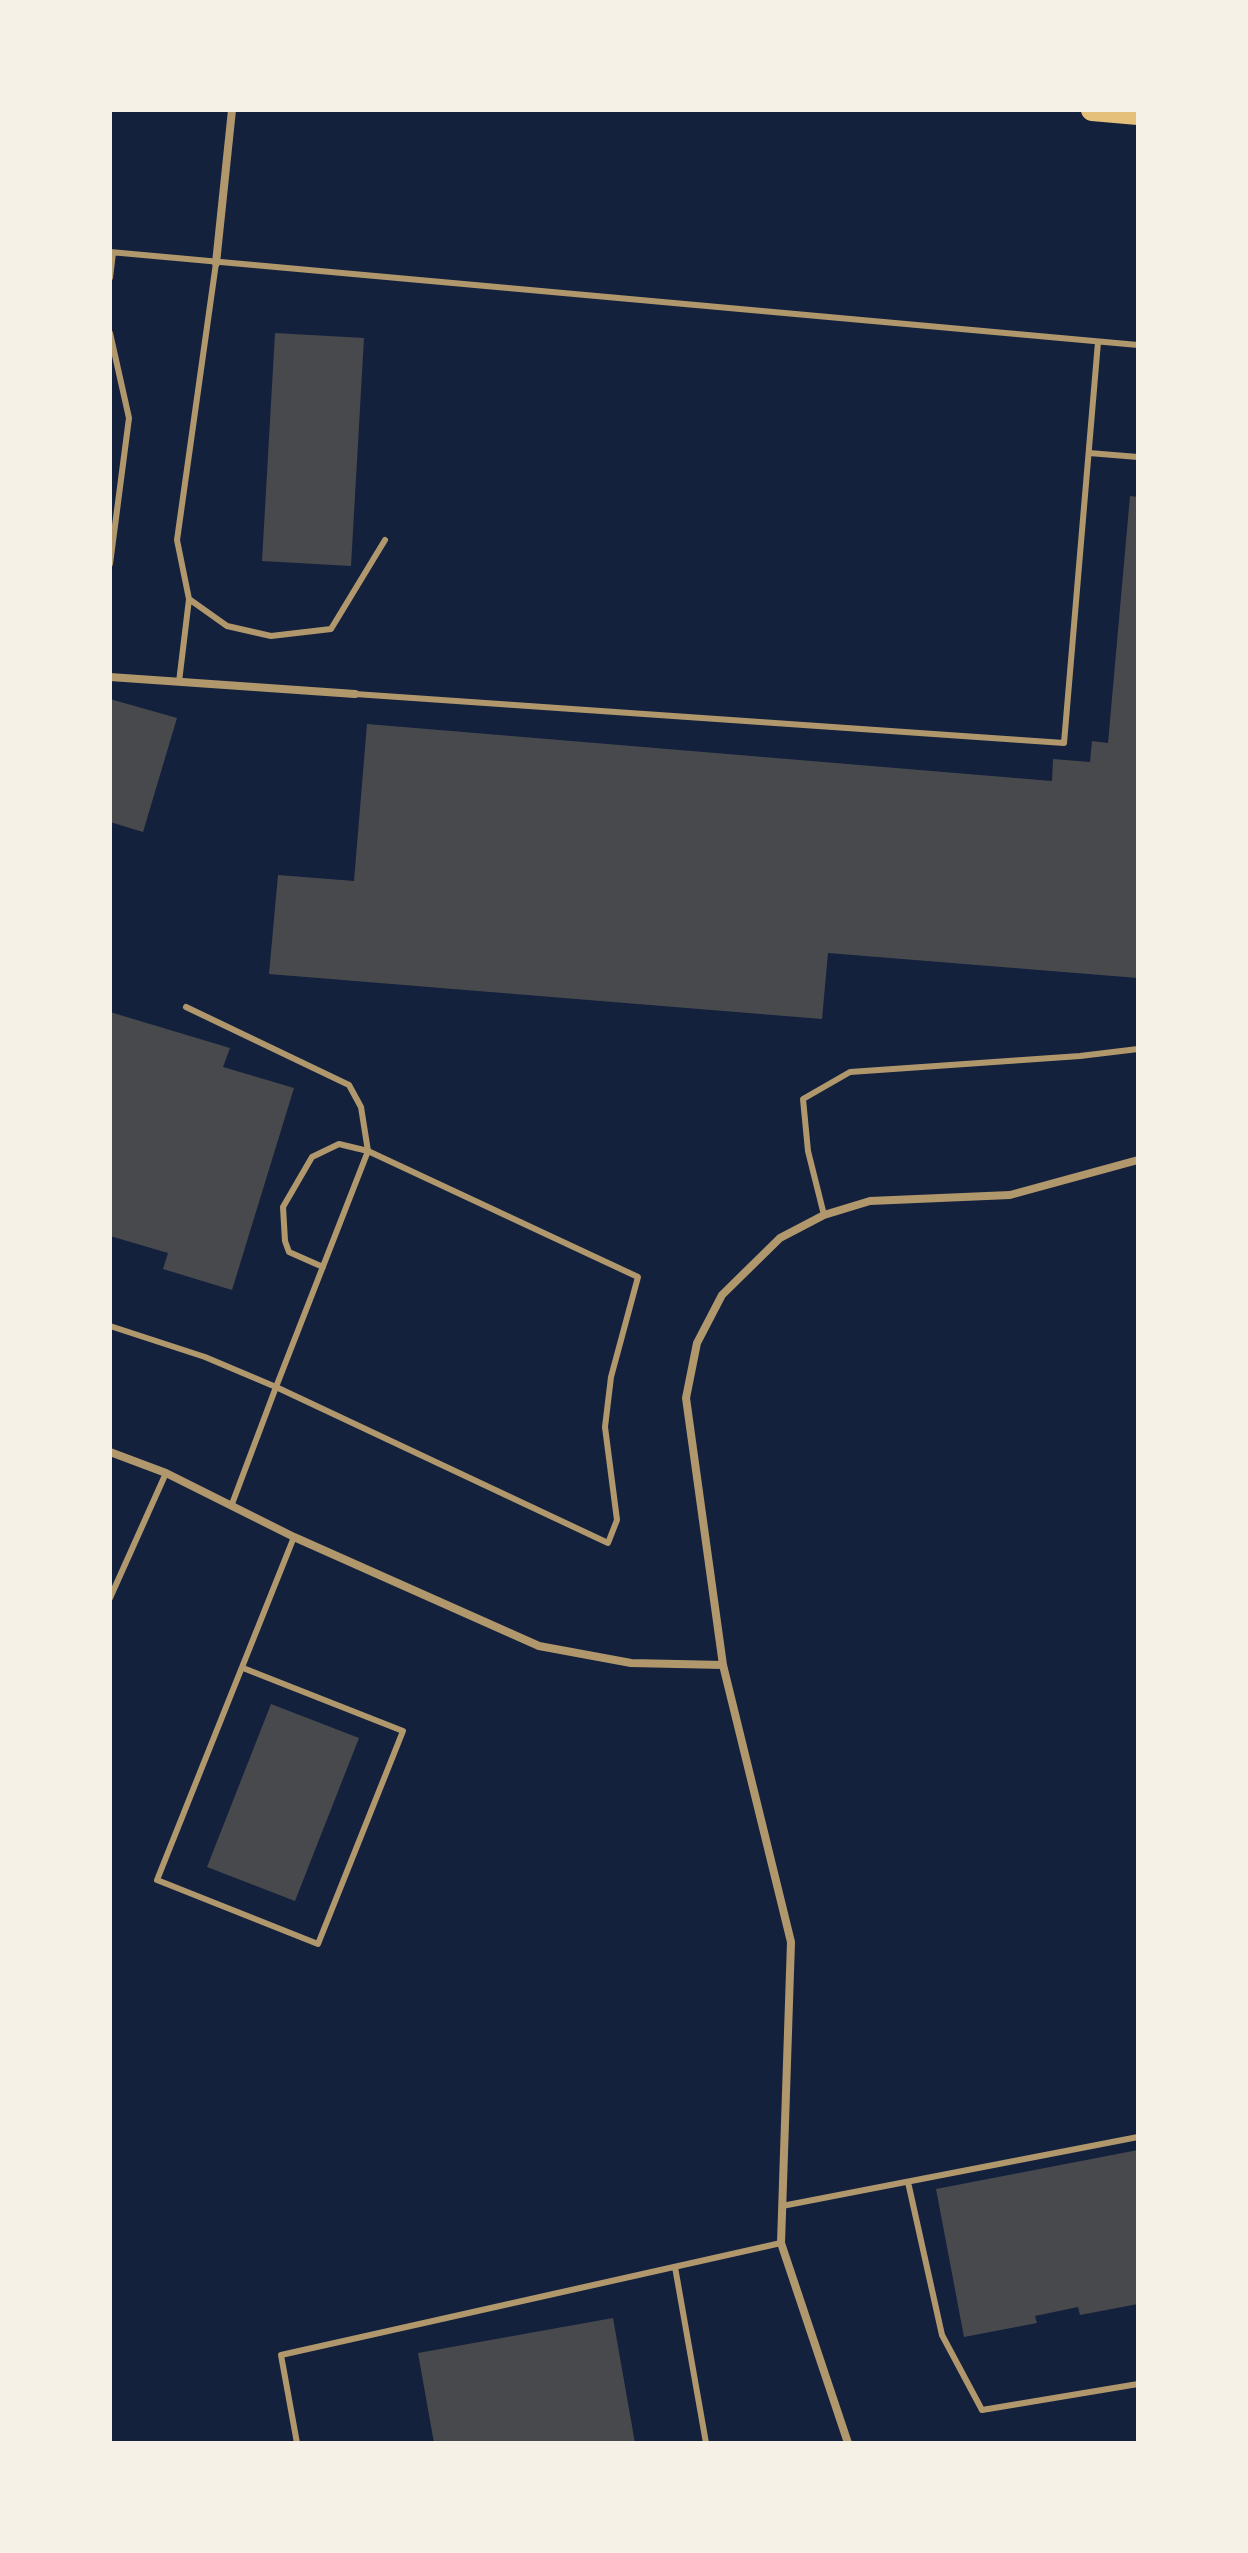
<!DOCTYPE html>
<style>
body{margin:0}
#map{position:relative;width:1248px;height:2553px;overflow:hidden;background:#14213d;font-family:"Fira Sans Condensed",sans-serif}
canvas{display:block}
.frame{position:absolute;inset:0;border:112px solid #f6f1e7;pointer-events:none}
</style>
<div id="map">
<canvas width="1248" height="2553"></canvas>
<div class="frame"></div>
</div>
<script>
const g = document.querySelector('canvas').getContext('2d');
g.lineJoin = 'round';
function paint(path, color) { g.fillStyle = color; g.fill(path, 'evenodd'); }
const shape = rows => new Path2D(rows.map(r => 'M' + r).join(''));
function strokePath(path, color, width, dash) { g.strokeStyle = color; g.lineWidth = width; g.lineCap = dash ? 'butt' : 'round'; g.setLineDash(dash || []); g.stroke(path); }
const building = shape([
 [275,333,364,338,351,566,262,561],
 [1130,496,1138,497,1138,978,828,953,822,1019,269,974,278,875,354,881,367,724,1052,781,1053,759,1090,762,1092,741,1108,743],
 [110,699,177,718,143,832,110,822],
 [110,1012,230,1048,223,1067,294,1088,232,1290,163,1269,168,1253,110,1236],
 [271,1704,359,1738,295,1901,207,1867],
 [1138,2150,1138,2304,1080,2315,1078,2307,1035,2316,1037,2323,964,2337,936,2189],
 [613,2318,635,2443,434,2443,418,2353]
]);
const service = shape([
 [110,252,1138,345],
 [216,263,177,540,189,599,227,626,271,636,331,629,385,540],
 [110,278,113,253],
 [110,333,129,418,110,564],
 [1089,453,1138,457],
 [179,682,189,599],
 [355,694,1064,743,1098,342],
 [186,1007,349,1085,361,1107,368,1151,339,1144,312,1157,283,1207,285,1241,289,1252,323,1267],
 [368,1151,638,1277,611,1377,605,1427,617,1520,608,1543,276,1387,368,1151],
 [824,1215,808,1151,803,1099,850,1072,1080,1056,1138,1049],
 [110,1326,205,1357,276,1387,232,1504],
 [110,1598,166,1473],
 [243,1668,403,1731,318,1944,157,1880,294,1537],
 [908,2182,942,2335,982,2410,1138,2384],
 [782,2206,1138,2137],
 [675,2267,706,2443],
 [297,2443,281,2355,781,2243]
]);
const minor = shape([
 [216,263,232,110],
 [110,677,355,694],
 [110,1452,166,1473,294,1537,539,1646,631,1663,723,1665],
 [848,2443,781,2243,791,1942,723,1665,686,1398,697,1343,722,1295,780,1238,824,1215,870,1201,1010,1195,1138,1160]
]);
const trunk = shape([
 [1092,110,1138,114]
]);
paint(building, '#48494c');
strokePath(service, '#b1986c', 6);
strokePath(minor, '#b1986c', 8);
strokePath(trunk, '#e5c07b', 22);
</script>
